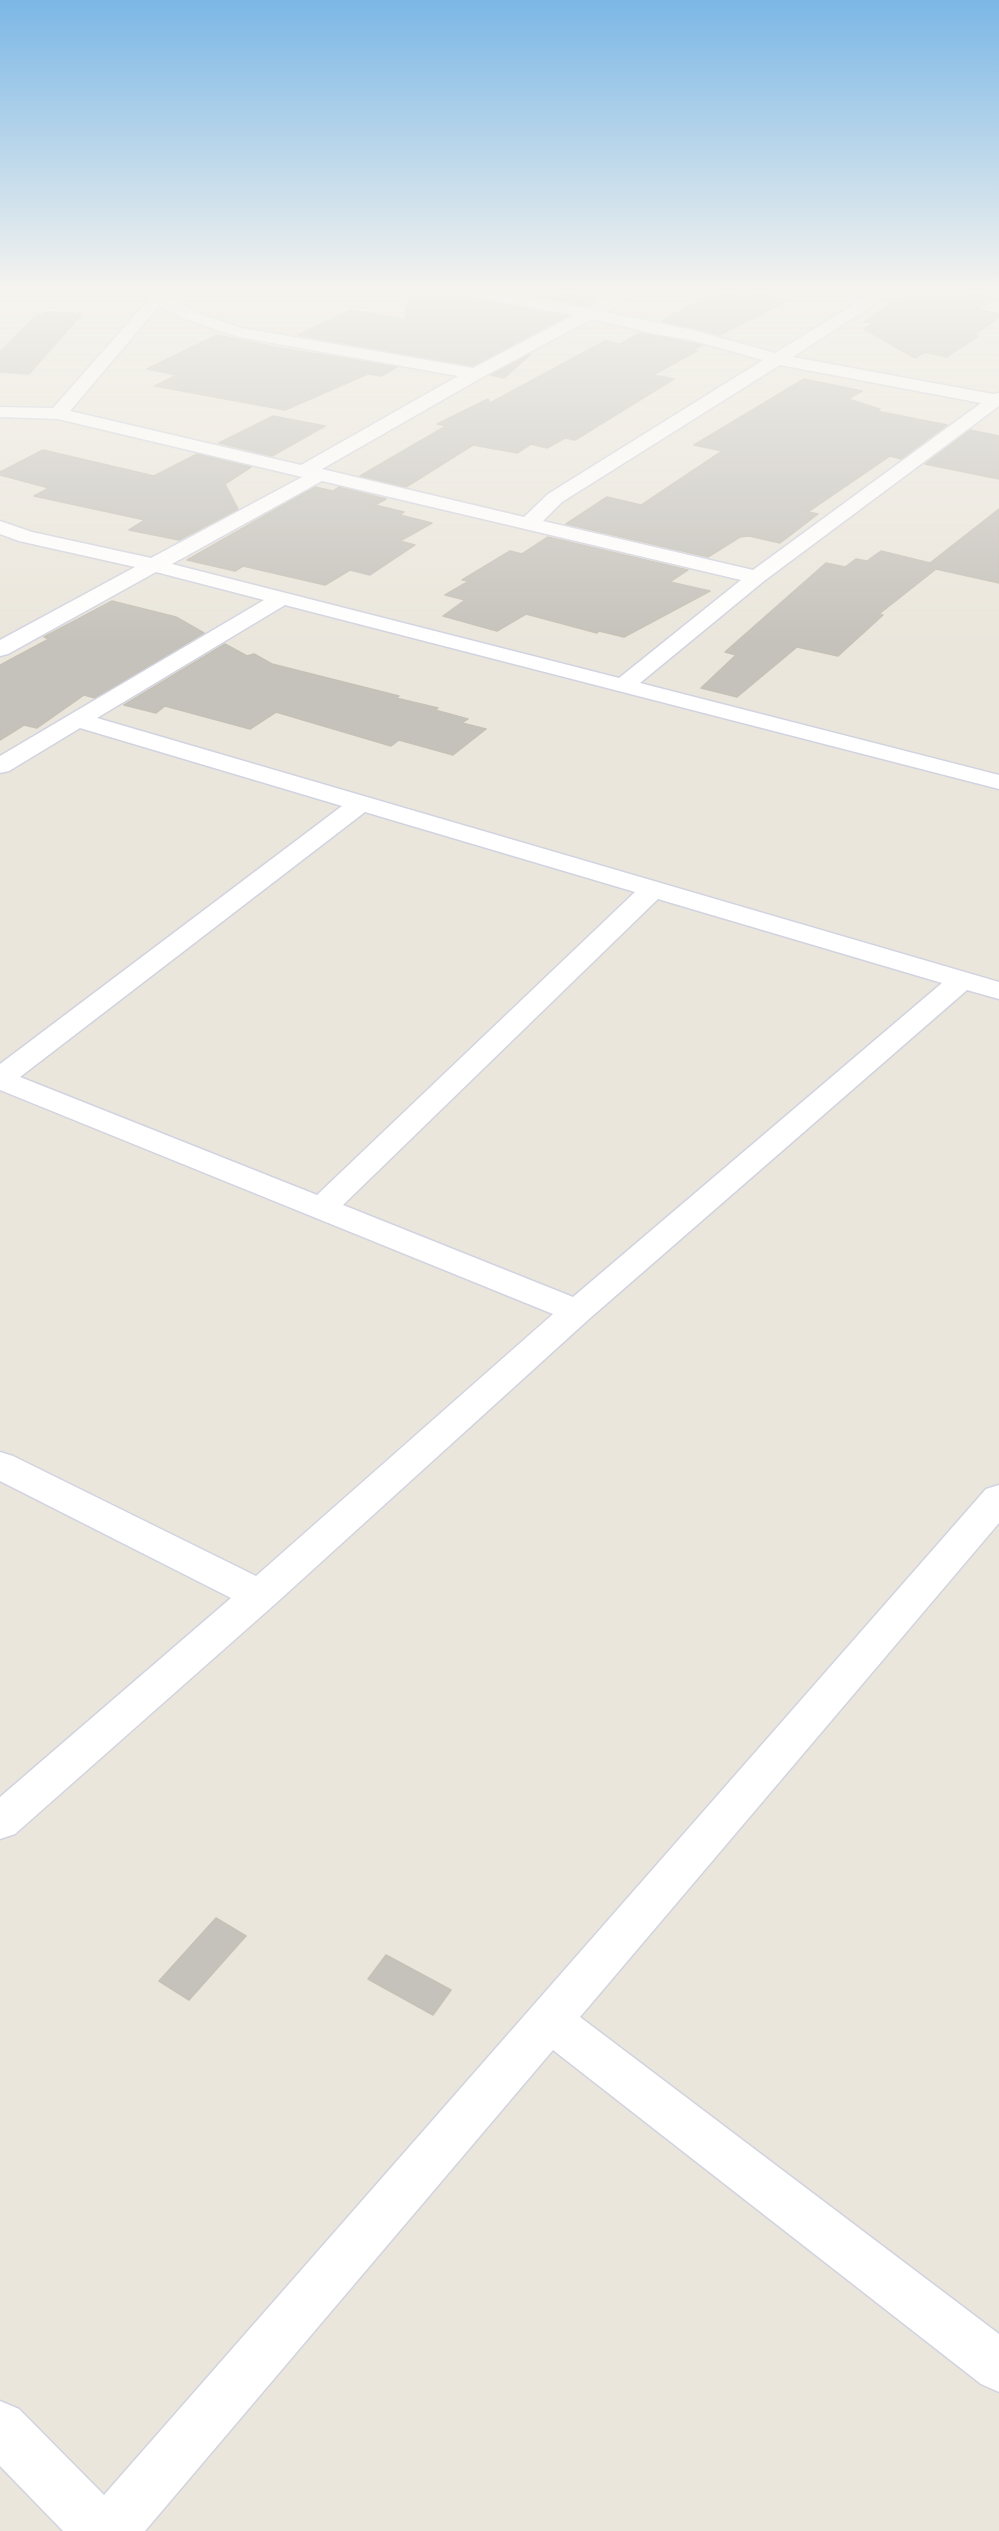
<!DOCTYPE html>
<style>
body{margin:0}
canvas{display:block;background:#eae6dc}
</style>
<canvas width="999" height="2531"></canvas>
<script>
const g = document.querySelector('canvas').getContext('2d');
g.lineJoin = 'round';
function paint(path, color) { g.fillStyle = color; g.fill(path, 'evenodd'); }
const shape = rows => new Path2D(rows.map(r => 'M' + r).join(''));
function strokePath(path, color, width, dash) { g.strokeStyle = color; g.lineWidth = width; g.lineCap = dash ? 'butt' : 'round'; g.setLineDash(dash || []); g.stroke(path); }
const building = shape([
 [408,291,461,291,471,298,567,316,473,366,298,335,351,310,405,320,408,291],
 [509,291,538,291,594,298,585,305,509,291],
 [738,291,788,300,720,335,662,321,717,292,732,295,738,291],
 [910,291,956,291,996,298,978,309,999,314,999,317,974,335,979,336,946,357,925,352,915,358,864,329,874,323,864,322,910,291],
 [46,312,82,314,29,374,0,372,0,352,36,316,43,316,46,312],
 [640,333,702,345,693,350,697,351,653,375,674,379,575,440,565,438,547,448,531,444,517,453,473,445,406,487,360,476,446,426,437,424,488,399,490,403,605,341,620,344,640,333],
 [217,335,274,347,397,367,381,376,368,374,285,410,155,386,177,375,147,369,217,335],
 [531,354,504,378,491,375,531,354],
 [804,379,862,391,848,399,880,409,877,411,947,425,901,459,890,456,808,512,818,514,780,543,749,536,740,537,708,557,566,524,607,497,641,505,722,451,694,445,804,379],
 [273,416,325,426,272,456,219,443,273,416],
 [970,430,999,436,999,479,925,464,970,430],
 [43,450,154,476,197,454,251,467,225,484,238,509,179,540,129,530,145,520,34,496,49,488,0,475,0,472,43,450],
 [315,487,333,491,339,487,386,499,375,505,404,512,400,515,432,523,400,541,415,545,370,575,350,570,325,585,243,566,235,571,187,560,315,487],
 [999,509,999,583,936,569,879,614,883,615,838,656,797,647,737,697,701,688,736,655,725,652,826,563,845,567,856,559,867,561,881,551,930,563,999,509],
 [548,537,688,570,670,582,710,591,624,637,599,631,597,633,526,614,497,631,443,616,465,600,445,595,469,581,462,580,510,551,522,554,548,537],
 [112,601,176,617,204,633,95,698,84,695,37,728,24,725,0,740,0,665,49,639,44,637,112,601],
 [225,644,247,656,254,654,272,664,399,696,396,698,438,708,435,710,468,719,462,723,486,729,453,755,399,740,391,746,276,712,250,729,165,706,156,713,124,705,225,644],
 [216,1918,246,1936,189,2000,159,1981,216,1918],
 [386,1955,451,1990,433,2015,368,1979,386,1955]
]);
const minor = shape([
 [156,291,174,291,168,297,197,313,242,328,473,368,574,315,471,296,463,291,497,291,587,308,620,291,640,291,605,312,693,330,775,353,875,291,894,291,793,357,993,394,999,393,999,406,764,581,640,683,999,775,999,789,285,605,97,718,999,982,999,999,967,990,589,1319,274,1605,15,1834,0,1839,0,1797,231,1598,0,1481,0,1452,13,1456,256,1576,553,1314,0,1090,0,1064,342,806,80,728,9,771,0,773,0,756,264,600,156,572,8,654,0,656,0,640,135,567,19,541,0,534,0,521,32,532,151,558,302,477,58,419,0,417,0,407,53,408,156,291],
 [159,306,185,319,239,337,458,376,301,465,70,411,159,306],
 [592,319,655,334,691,340,763,360,548,494,524,517,322,469,481,378,592,319],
 [780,365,981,403,753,570,543,521,562,502,780,365],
 [322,481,741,580,619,678,172,564,322,481],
 [365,812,635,892,317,1195,20,1077,365,812],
 [658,899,942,983,573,1297,343,1205,658,899],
 [999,1485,999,1523,580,2017,999,2334,999,2392,981,2384,553,2050,145,2531,63,2531,0,2466,0,2401,19,2409,104,2495,986,1489,999,1485]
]);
paint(building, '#c5c2bc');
strokePath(building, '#c5c1b6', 1.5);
strokePath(minor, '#d2d3e0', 3);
paint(minor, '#fff');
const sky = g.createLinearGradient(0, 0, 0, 645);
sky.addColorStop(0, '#7bb7e6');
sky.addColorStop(0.45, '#f6f4ef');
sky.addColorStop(1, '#f6f4ef00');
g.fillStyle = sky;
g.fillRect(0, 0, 999, 645);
</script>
